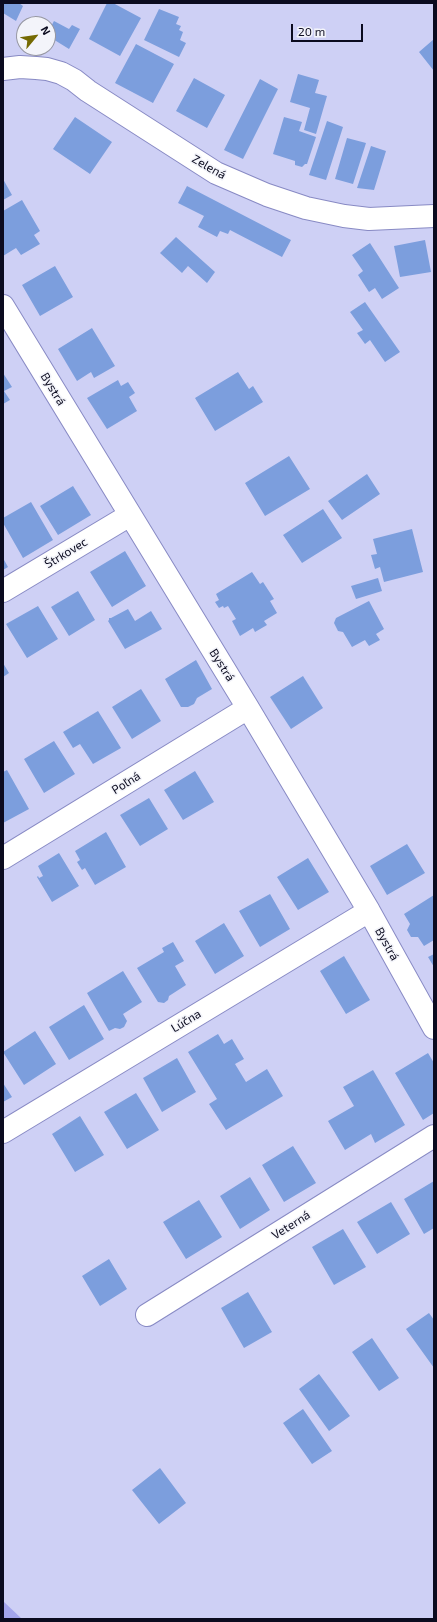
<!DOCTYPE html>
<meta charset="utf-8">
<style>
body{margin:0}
#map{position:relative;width:437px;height:1622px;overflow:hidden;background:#ced0f5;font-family:"Exo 2",sans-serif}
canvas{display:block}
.frame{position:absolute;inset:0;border:4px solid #0b0b1f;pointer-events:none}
.north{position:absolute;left:16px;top:16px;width:40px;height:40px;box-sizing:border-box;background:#f3f4fa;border:1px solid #9697a2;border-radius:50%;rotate:61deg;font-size:11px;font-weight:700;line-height:16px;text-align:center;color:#0b0b1f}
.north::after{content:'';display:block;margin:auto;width:14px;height:18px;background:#756a03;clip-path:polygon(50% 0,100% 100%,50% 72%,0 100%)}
.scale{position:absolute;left:291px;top:24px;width:72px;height:18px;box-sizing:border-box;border:2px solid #0b0b1f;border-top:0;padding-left:5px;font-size:12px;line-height:14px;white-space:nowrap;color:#0b0b1f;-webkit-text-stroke:3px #f3f4fa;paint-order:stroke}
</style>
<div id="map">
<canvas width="437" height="1622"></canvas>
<div class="frame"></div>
<div class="north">N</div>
<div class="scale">20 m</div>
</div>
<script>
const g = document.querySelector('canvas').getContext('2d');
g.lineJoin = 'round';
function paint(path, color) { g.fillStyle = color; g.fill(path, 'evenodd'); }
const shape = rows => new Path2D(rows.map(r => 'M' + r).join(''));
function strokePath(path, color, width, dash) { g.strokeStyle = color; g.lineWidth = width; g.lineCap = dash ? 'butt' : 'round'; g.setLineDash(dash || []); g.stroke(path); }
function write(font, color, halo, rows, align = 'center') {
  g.font = font + ' "Exo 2",sans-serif'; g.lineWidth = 3; g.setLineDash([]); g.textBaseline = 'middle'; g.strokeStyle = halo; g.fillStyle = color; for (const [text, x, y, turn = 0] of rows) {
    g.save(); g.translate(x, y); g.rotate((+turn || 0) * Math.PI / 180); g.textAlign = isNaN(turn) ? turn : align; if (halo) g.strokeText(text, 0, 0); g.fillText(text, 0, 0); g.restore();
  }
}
const water = shape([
 [3,1601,22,1619,3,1619]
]);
const building = shape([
 [3,3,19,3,23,6,16,21,3,13],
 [107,3,113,3,141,18,120,56,89,39],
 [159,9,179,17,176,24,181,26,179,30,183,32,180,40,186,43,179,57,144,40],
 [54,21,69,29,72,25,80,29,69,49,48,36,48,32],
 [434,39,434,71,419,52],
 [136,44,174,64,153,103,115,83],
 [298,74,319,80,315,93,327,96,316,134,304,130,310,108,290,102],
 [194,78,225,95,207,128,176,111],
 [260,79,278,89,243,159,224,150],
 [75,117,112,142,90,174,53,149],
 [284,117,302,122,299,131,316,137,307,164,305,164,302,167,295,165,295,161,273,154],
 [327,121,343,127,326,180,309,175],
 [347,138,366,143,353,184,335,179],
 [371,146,386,151,374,190,357,188],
 [3,179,12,195,3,200],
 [187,186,291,240,282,257,230,230,228,234,220,231,217,237,198,227,204,216,178,203],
 [22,200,40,231,34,235,40,244,21,255,16,248,3,256,3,211],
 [176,237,215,272,207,283,188,266,182,273,160,253],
 [425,240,431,272,400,277,394,246],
 [370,243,399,288,382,299,375,288,369,292,358,275,363,271,352,255],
 [55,266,73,297,40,316,22,285],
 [365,302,400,352,385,362,370,340,365,344,357,333,363,330,350,312],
 [92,328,115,366,94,378,91,372,77,381,58,349],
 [238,372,249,389,253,386,263,402,215,431,195,398],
 [3,373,12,387,4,391,10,400,3,404],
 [118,380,121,386,128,382,135,393,129,397,137,411,107,429,87,398],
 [289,456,310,489,265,516,245,483],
 [367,474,380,494,342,520,328,501],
 [73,486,91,515,58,535,40,506],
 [31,502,53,540,23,558,3,523,3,518],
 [323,509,342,538,302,563,283,535],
 [412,529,423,572,384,582,380,567,375,569,371,555,377,554,373,539],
 [125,551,146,586,112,607,90,572],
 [3,558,8,567,3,570],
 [252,572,260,584,263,582,274,599,270,601,277,613,264,621,267,625,255,632,253,628,240,636,232,621,236,619,228,606,224,608,223,606,219,608,215,602,219,600,216,594],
 [378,578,382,591,356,599,351,586],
 [78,591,95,620,69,636,51,607],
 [369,601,384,629,376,634,380,640,369,646,365,640,352,647,343,632,338,631,334,623,336,618],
 [38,606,58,639,27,658,6,624],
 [128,609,135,621,151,611,162,629,125,649,108,621,109,620,109,618,111,618],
 [196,660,212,689,197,698,194,704,188,707,181,707,165,679],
 [3,663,9,673,3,677],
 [303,676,323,708,291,729,270,697],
 [141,689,161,721,132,739,112,707],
 [98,711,121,748,93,764,80,744,73,748,63,732],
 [54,741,75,774,44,793,24,759],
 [7,770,29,809,3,823,3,772],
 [195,771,214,802,183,820,164,790],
 [149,798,168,829,140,846,120,815],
 [106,832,126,867,95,885,85,868,82,870,77,862,80,860,75,851],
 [407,844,425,873,387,895,370,866],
 [59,853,79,886,52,902,37,877,38,876,39,878,43,876,38,866],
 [308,858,329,892,298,910,277,877],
 [270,894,290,929,260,947,239,911],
 [434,895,434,940,424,946,418,937,411,937,407,930,410,924,404,914],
 [224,923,244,956,215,974,195,941],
 [173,942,184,961,175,966,186,985,169,996,168,1000,164,1003,158,1002,137,968,164,952,162,948],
 [434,954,434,967,428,957],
 [344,956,370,1000,346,1014,320,971],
 [123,971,142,1002,123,1014,127,1021,124,1027,120,1029,115,1028,109,1031,87,993],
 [84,1005,104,1039,69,1060,49,1027],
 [35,1031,56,1064,24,1085,3,1052],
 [218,1034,224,1044,232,1039,244,1059,235,1064,246,1082,267,1069,283,1096,226,1130,209,1104,217,1099,188,1052],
 [428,1053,434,1063,434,1113,423,1120,395,1073],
 [177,1058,196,1092,162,1112,143,1078],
 [373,1070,405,1125,375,1143,371,1134,345,1150,328,1121,354,1106,343,1087],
 [3,1083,12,1097,3,1102],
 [136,1093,159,1130,127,1149,104,1112],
 [80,1116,104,1155,75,1172,52,1134],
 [293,1146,316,1183,284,1202,262,1165],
 [250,1177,270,1210,240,1229,220,1196],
 [434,1181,434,1228,424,1234,404,1199],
 [199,1200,222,1237,186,1259,163,1222],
 [391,1202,410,1234,377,1254,357,1222],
 [343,1229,366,1267,334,1285,312,1247],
 [109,1259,127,1289,100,1306,82,1276],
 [248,1292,272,1332,244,1348,221,1308],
 [429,1313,434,1320,434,1368,406,1329],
 [372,1338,399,1378,379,1391,352,1352],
 [319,1374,350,1416,329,1431,299,1389],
 [303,1409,332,1451,312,1464,283,1423],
 [160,1468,186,1503,159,1524,132,1490]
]);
const street = shape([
 [3,69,20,67,36,68,47,69,61,73,74,80,88,91,216,173,267,195,306,208,344,216,369,219,434,216],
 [3,306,248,708,369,911,434,1028],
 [3,591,130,515],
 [3,858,248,708],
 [3,1132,369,911],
 [147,1315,434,1136]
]);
const streetNames = [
 ["Zelená",209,167,30],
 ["Bystrá",53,389,59],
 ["Štrkovec",66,553,-31],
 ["Bystrá",222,665,58],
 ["Poľná",126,783,-32],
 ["Bystrá",387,944,61],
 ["Lúčna",186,1021,-31],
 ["Veterná",291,1225,-32]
];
paint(water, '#a3a5ec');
paint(building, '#7c9edd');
strokePath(street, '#888ac4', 24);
strokePath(street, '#fff', 22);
write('12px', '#0b0b1f', '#f3f4fa', streetNames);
</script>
